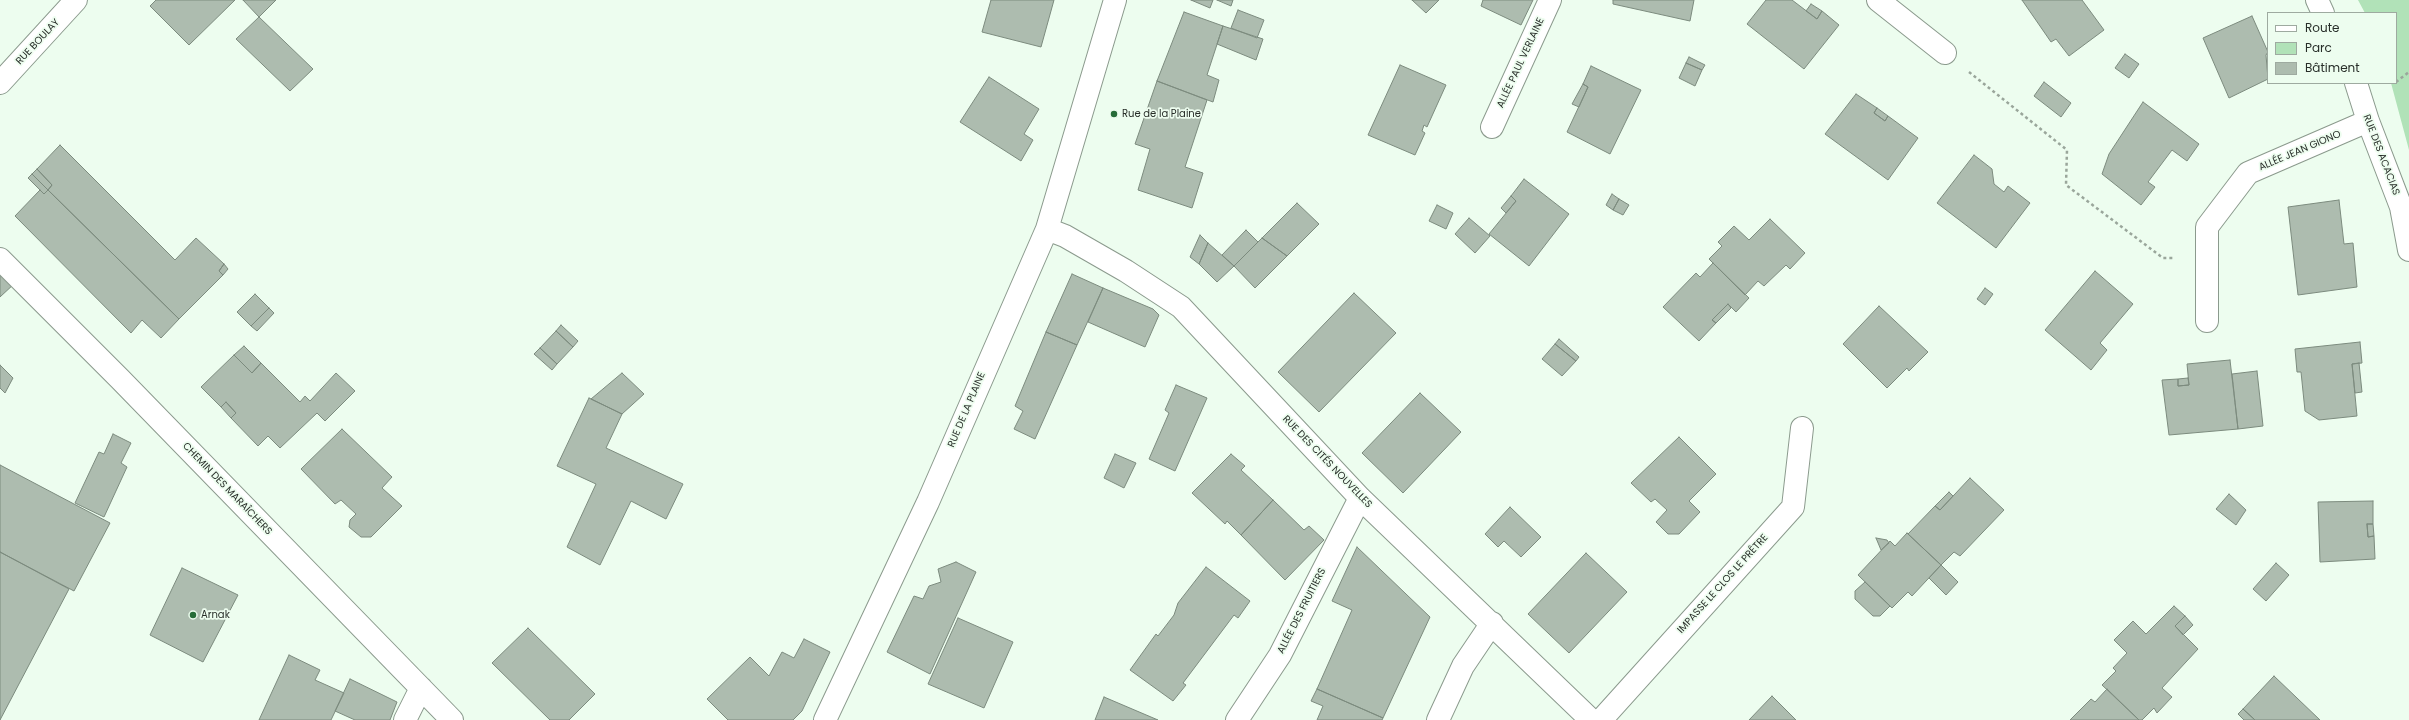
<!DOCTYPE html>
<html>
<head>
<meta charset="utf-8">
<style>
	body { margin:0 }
	#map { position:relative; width:2409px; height:720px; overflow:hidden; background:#edfdef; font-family:Poppins,sans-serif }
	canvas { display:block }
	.legend { position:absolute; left:2267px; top:12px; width:130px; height:72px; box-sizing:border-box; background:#edfdef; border:1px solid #9eaaa0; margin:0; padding:5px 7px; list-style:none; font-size:12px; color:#282e29 }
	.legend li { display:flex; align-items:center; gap:8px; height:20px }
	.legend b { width:20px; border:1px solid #9eaaa0 }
</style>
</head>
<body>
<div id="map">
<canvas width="2409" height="720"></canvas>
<ul class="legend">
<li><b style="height:5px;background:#fff"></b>Route</li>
<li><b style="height:11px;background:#b1e2b8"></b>Parc</li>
<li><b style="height:11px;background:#adbcaf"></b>Bâtiment</li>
</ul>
</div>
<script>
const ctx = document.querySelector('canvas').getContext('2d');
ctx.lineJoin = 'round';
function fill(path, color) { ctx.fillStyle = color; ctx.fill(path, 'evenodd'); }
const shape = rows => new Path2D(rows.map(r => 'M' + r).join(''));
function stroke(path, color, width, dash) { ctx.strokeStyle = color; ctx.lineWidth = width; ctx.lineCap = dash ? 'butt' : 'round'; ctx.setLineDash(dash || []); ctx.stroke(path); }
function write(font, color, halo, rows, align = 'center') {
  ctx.font = font + ' Poppins,sans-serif'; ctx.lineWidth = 3.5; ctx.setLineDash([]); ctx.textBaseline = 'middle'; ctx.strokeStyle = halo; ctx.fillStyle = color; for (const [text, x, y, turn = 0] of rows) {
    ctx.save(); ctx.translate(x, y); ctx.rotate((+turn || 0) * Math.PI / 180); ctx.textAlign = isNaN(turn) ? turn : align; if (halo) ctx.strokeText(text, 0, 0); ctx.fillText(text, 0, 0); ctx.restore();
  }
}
const green = shape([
	[2358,0,2409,0,2409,150,2391,83,2396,83,2396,13,2365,13]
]);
const building = shape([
	[156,0,235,0,189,45,150,6,156,0],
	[243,0,276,0,259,17,243,0],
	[991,0,1054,0,1041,47,982,32,991,0],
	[1191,0,1213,0,1210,8,1191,0],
	[1217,0,1233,0,1231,6,1217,0],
	[1412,0,1439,0,1426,13,1412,0],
	[1483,0,1533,0,1521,25,1481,6,1483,0],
	[1613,0,1694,0,1690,21,1613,4,1613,0],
	[1766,0,1792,0,1817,19,1822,11,1839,25,1804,69,1747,24,1766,0],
	[2022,0,2082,0,2104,30,2069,56,2056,39,2051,42,2022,0],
	[1811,4,1822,11,1817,19,1806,11,1811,4],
	[1238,10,1264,20,1257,38,1231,28,1238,10],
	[1184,12,1223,26,1207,75,1219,80,1213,102,1157,81,1184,12],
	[2252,16,2268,52,2266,55,2268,79,2229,98,2203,38,2252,16],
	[259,17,313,69,290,91,236,39,259,17],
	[1223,26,1263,39,1256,60,1217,44,1223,26],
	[2125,54,2139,64,2129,78,2115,68,2125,54],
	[1689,57,1705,65,1702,70,1686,63,1689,57],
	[1686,63,1702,70,1695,86,1679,78,1686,63],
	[1400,65,1446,85,1427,127,1424,125,1422,131,1425,133,1415,155,1368,135,1400,65],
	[1591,66,1641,90,1610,154,1567,132,1588,87,1583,84,1591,66],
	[989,77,1039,109,1024,134,1033,140,1021,161,960,122,989,77],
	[1157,81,1207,100,1185,167,1203,173,1192,208,1138,190,1150,149,1135,144,1157,81],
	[2044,82,2071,103,2061,117,2034,96,2044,82],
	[1583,84,1588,87,1579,107,1572,104,1583,84],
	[1856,94,1877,108,1874,113,1885,121,1888,116,1918,138,1888,180,1825,134,1856,94],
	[2143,102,2199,144,2187,161,2172,150,2148,182,2155,187,2141,205,2102,174,2109,154,2143,102],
	[1877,108,1888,116,1885,121,1874,113,1877,108],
	[60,145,175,260,196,238,224,264,219,271,223,275,179,319,48,190,52,185,37,169,60,145],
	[1974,155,1992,169,1994,184,2004,192,2008,186,2030,203,1996,248,1937,203,1974,155],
	[37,169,52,185,48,190,32,174,37,169],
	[32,174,48,190,44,194,28,178,32,174],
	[1524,179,1569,214,1529,266,1489,234,1516,201,1511,196,1524,179],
	[40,190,44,194,48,190,179,319,161,338,142,320,131,333,15,216,40,190],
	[1612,194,1619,199,1613,210,1606,205,1612,194],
	[1511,196,1516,201,1506,213,1501,208,1511,196],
	[1619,199,1629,205,1623,215,1613,210,1619,199],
	[2339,200,2344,244,2353,243,2357,287,2298,295,2288,207,2339,200],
	[1297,203,1319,224,1287,256,1262,238,1297,203],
	[1437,205,1453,213,1446,229,1429,221,1437,205],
	[1469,218,1490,236,1475,253,1455,234,1469,218],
	[1770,219,1805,253,1790,269,1786,265,1764,286,1758,281,1745,295,1709,259,1722,246,1718,242,1734,226,1749,240,1770,219],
	[1246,230,1258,242,1234,266,1222,255,1246,230],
	[1200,235,1208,243,1199,264,1190,257,1200,235],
	[1262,238,1287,256,1255,288,1234,266,1262,238],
	[1208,243,1234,266,1217,282,1199,264,1208,243],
	[1713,263,1749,298,1736,312,1728,304,1712,320,1716,323,1699,341,1663,307,1696,273,1700,277,1713,263],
	[224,264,228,269,223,275,219,271,224,264],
	[0,268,15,283,0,297,0,268],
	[2095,271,2133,304,2100,343,2107,350,2091,370,2045,330,2095,271],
	[1072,274,1103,288,1077,345,1046,332,1072,274],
	[1103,288,1153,309,1159,315,1145,347,1088,322,1103,288],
	[1985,288,1993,294,1985,305,1977,299,1985,288],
	[1354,293,1396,333,1319,412,1278,372,1354,293],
	[255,294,269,308,251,326,237,312,255,294],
	[1728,304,1731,308,1716,323,1712,320,1728,304],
	[1879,306,1928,352,1909,371,1907,368,1887,388,1843,344,1879,306],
	[269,308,274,313,257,331,251,326,269,308],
	[561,325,578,341,573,347,556,331,561,325],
	[556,331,573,347,557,364,540,348,556,331],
	[1046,332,1077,345,1035,439,1014,429,1023,411,1015,406,1046,332],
	[1559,339,1579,357,1576,361,1555,344,1559,339],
	[2360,342,2362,363,2352,364,2357,416,2319,420,2305,411,2301,372,2297,372,2295,349,2360,342],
	[1555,344,1576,361,1562,376,1542,359,1555,344],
	[244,346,261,363,252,373,234,355,244,346],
	[540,348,557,364,552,370,534,354,540,348],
	[234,355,252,373,261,363,300,402,305,396,310,401,336,373,355,391,325,421,317,413,280,448,268,436,258,446,231,418,236,413,226,402,221,407,201,387,234,355],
	[2230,360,2238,429,2169,435,2162,380,2178,379,2178,386,2189,385,2187,364,2230,360],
	[2359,363,2362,392,2355,393,2352,364,2359,363],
	[0,365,13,378,5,393,0,388,0,365],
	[2257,371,2263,426,2238,429,2232,374,2257,371],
	[622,373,644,394,622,414,591,399,622,373],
	[2188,378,2189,385,2178,386,2178,379,2188,378],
	[1176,385,1207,398,1175,471,1149,459,1169,413,1165,410,1176,385],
	[1420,393,1461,432,1403,493,1362,453,1420,393],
	[589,398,622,414,606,448,683,484,666,519,631,501,600,565,567,547,596,484,557,466,589,398],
	[226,402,236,413,231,418,221,407,226,402],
	[342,429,392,477,382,488,402,506,371,537,361,537,349,527,350,520,356,514,341,500,335,504,301,469,342,429],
	[113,434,131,443,121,463,127,467,104,517,75,503,99,452,104,454,113,434],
	[1679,437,1716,474,1689,501,1700,512,1679,534,1668,534,1656,522,1667,510,1655,499,1651,502,1631,483,1679,437],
	[1115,454,1136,463,1124,488,1104,478,1115,454],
	[1231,454,1245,466,1241,470,1273,500,1241,535,1227,521,1225,524,1192,493,1231,454],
	[0,465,110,523,74,591,0,552,0,465],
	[1970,478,2004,510,1960,556,1954,552,1941,565,1908,534,1935,506,1940,510,1970,478],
	[1949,492,1953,496,1940,510,1935,506,1949,492],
	[2229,494,2246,510,2236,525,2216,509,2229,494],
	[1273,500,1304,530,1309,526,1324,540,1285,580,1241,535,1273,500],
	[2373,501,2373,524,2367,524,2368,537,2374,536,2375,559,2320,562,2318,502,2373,501],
	[1510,507,1541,537,1521,557,1504,541,1498,547,1485,534,1510,507],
	[2367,524,2373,524,2374,536,2368,537,2367,524],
	[1907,533,1941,565,1912,596,1908,592,1892,608,1858,575,1890,541,1895,546,1907,533],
	[1876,538,1887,540,1889,543,1881,550,1876,538],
	[1357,547,1430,617,1383,718,1317,689,1352,610,1332,601,1357,547],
	[0,552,69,589,0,720,0,552],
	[1586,553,1627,592,1569,653,1528,614,1586,553],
	[956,562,976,572,930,674,887,652,914,596,923,599,929,586,941,582,938,569,956,562],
	[2276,563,2289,575,2266,601,2253,589,2276,563],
	[1941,565,1958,582,1946,595,1929,578,1941,565],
	[1206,567,1250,601,1238,618,1234,615,1183,683,1186,685,1173,701,1130,670,1156,634,1158,636,1174,615,1178,603,1206,567],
	[182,568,238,595,203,662,150,635,182,568],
	[1865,582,1890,606,1880,616,1873,616,1855,599,1855,591,1865,582],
	[2174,606,2185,616,2175,626,2198,649,2162,688,2172,697,2157,713,2154,708,2142,720,2139,720,2102,685,2116,671,2113,668,2127,653,2114,640,2133,621,2146,634,2174,606],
	[2185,616,2193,625,2183,635,2175,626,2185,616],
	[958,618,1013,642,984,708,928,684,958,618],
	[528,628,595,694,569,720,550,720,492,663,528,628],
	[804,639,830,652,802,711,793,720,728,720,707,699,750,657,769,676,782,652,794,658,804,639],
	[289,655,320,670,315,680,344,693,331,720,259,720,289,655],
	[2274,676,2320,720,2255,720,2243,709,2274,676],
	[350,679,397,702,390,720,355,720,335,711,350,679],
	[1317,689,1383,718,1382,720,1317,720,1323,706,1311,701,1317,689],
	[2107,689,2139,720,2070,720,2091,699,2095,702,2107,689],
	[1772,696,1796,720,1749,720,1772,696],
	[1104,697,1158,720,1095,720,1104,697],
	[2243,709,2255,720,2244,720,2238,714,2243,709]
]);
const path = shape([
	[1969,72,2067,150,2066,185,2163,258,2174,258],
	[2396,82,2409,72]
]);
const minor = shape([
	[1878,0,1945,53],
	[2317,0,2323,13],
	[0,83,76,0],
	[2356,83,2368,121,2401,207,2409,250],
	[1492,127,1550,0],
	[1047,229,1065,236,1126,271,1181,307,1360,498,1591,720],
	[0,259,120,379,452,720],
	[2207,321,2207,227,2248,173,2368,121],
	[405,720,421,688],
	[825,720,928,502,1047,229,1115,0],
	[1237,720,1280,655,1360,498],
	[1438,720,1463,666,1492,623],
	[1601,720,1793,507,1802,428]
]);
const markers = [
	[1114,114,4,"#266c38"],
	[193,615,4,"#266c38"]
];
const streetNames = [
	["RUE BOULAY",38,42,-47],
	["ALLÉE PAUL VERLAINE",1521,63,-65],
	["ALLÉE JEAN GIONO",2300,151,-23],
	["RUE DES ACACIAS",2381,155,69],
	["RUE DE LA PLAINE",967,410,-67],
	["RUE DES CITÉS NOUVELLES",1327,462,46],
	["CHEMIN DES MARAÎCHERS",227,489,46],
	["IMPASSE LE CLOS LE PRÊTRE",1723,584,-48],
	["ALLÉE DES FRUITIERS",1302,611,-63]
];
const poiNames = [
	["Rue de la Plaine",1122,114],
	["Arnak",201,615]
];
fill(green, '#b1e2b8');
fill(building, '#adbcaf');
stroke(building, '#7c8b7e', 1);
stroke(minor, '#8b9a8d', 24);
stroke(path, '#9aa69b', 2.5, [3, 3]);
stroke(minor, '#fff', 22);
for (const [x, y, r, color] of markers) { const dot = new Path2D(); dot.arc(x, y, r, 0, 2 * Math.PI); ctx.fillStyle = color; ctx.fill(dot); stroke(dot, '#edfdef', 1.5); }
write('10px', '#282e29', '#edfdef', streetNames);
write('10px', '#282e29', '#edfdef', poiNames, 'left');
</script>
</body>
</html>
